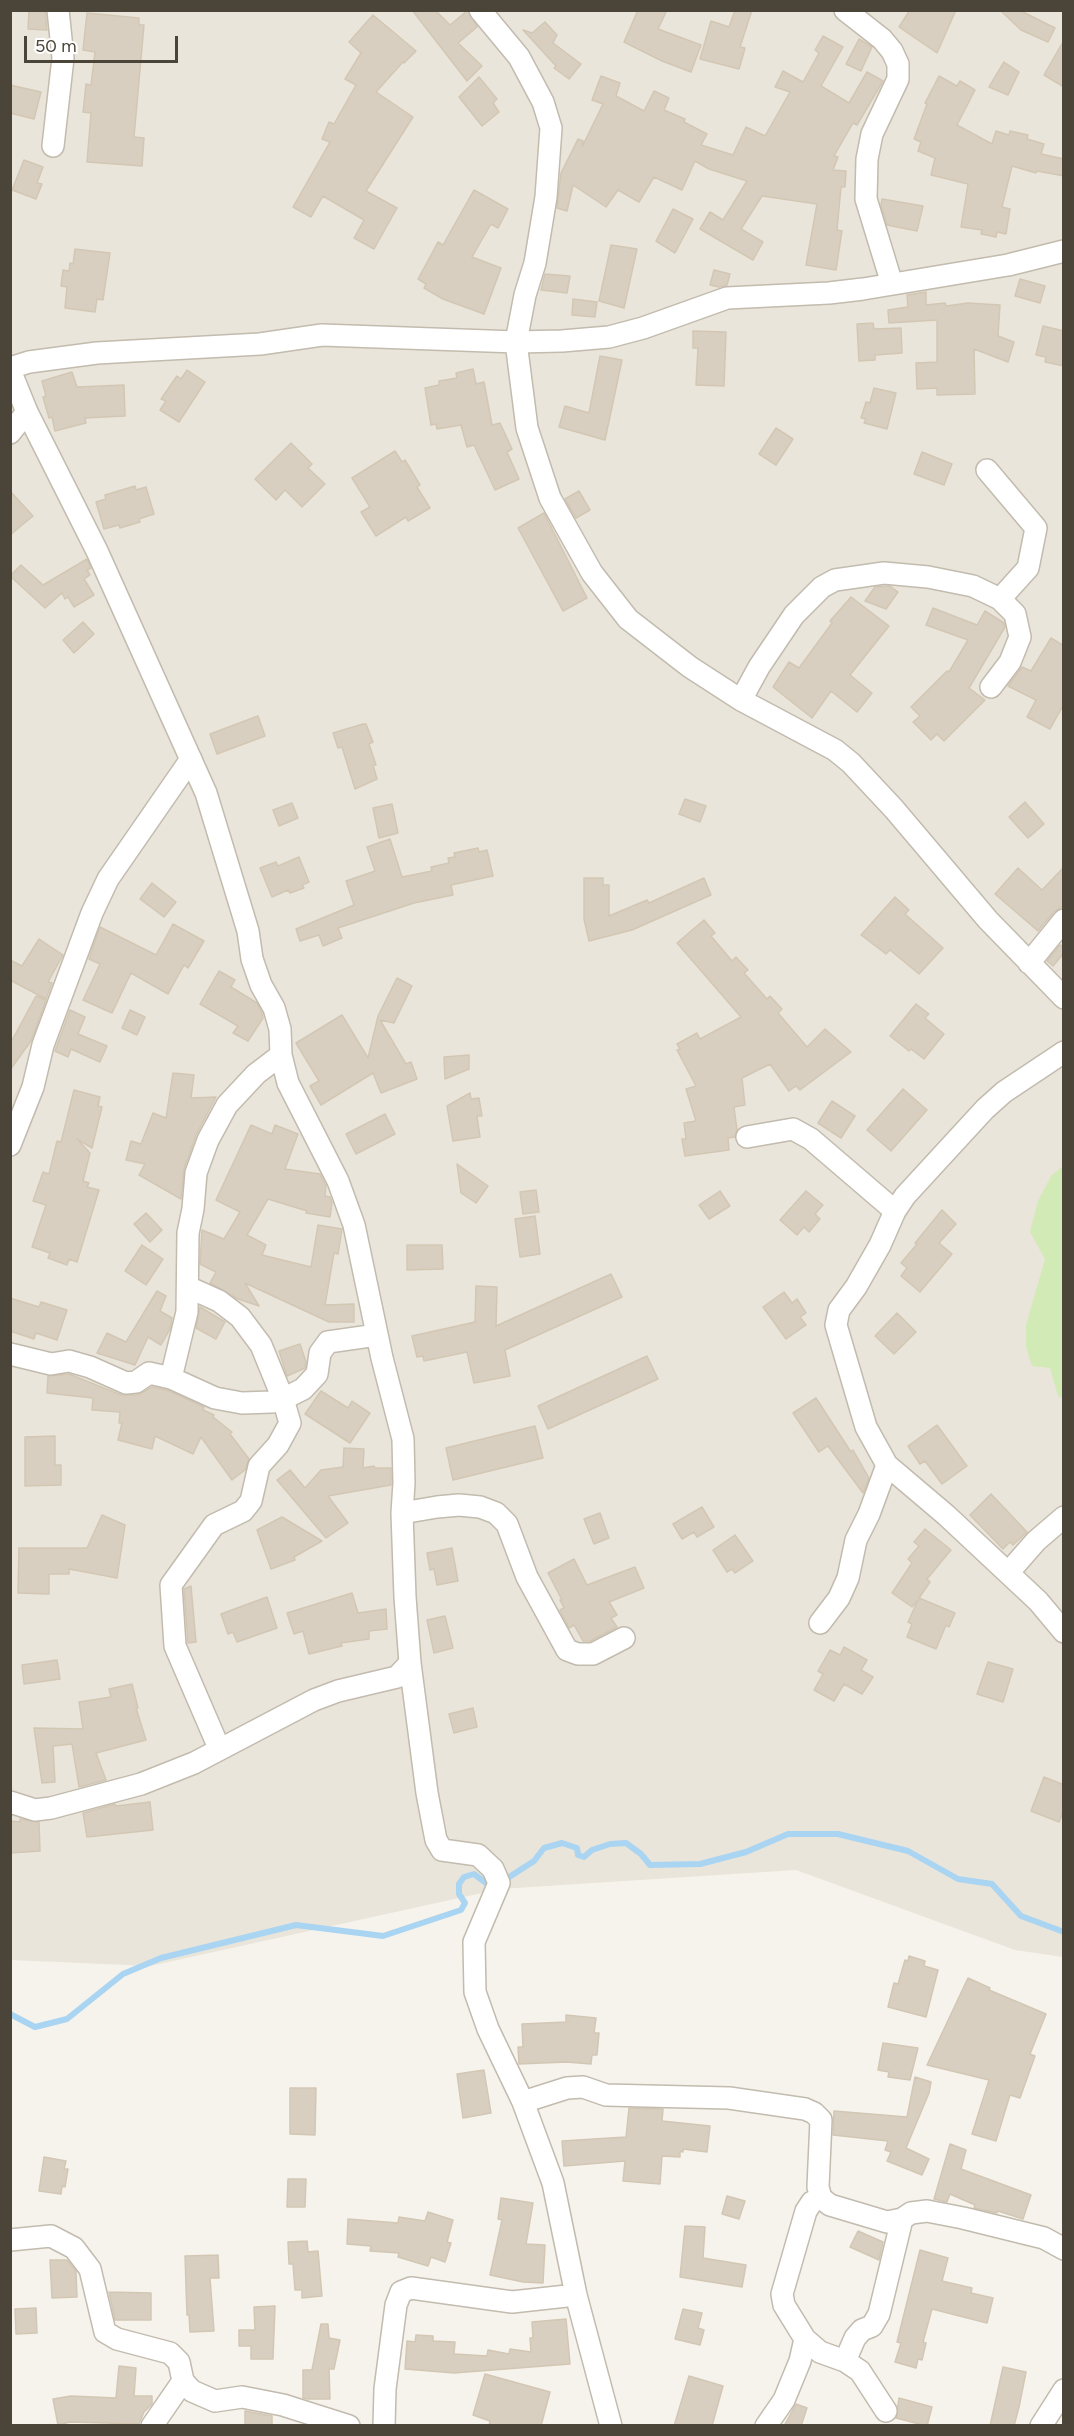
<!DOCTYPE html>
<html>
<head>
<meta charset="utf-8">
<style>
	body { margin:0 }
	#map { position:relative; width:1074px; height:2436px; overflow:hidden; background:#f6f3ec; font-family:Figtree,sans-serif }
	canvas { display:block }
	.frame { position:absolute; inset:0; border:12px solid #4b4439; pointer-events:none }
	.scale { position:absolute; left:24px; top:36px; width:154px; height:27px; box-sizing:border-box; border:3px solid #4b4439; border-top:0; padding-left:8px; font-size:18px; line-height:21px; white-space:nowrap; color:#4b4439; -webkit-text-stroke:4px #fff; paint-order:stroke }
</style>
</head>
<body>
<div id="map">
<canvas width="1074" height="2436"></canvas>
<div class="frame"></div>
<div class="scale">50 m</div>
</div>
<script>
const ctx = document.querySelector('canvas').getContext('2d');
ctx.lineJoin = 'round';
function fill(path, color) { ctx.fillStyle = color; ctx.fill(path, 'evenodd'); }
const shape = rows => new Path2D(rows.map(r => 'M' + r).join(''));
function stroke(path, color, width, dash) { ctx.strokeStyle = color; ctx.lineWidth = width; ctx.lineCap = dash ? 'butt' : 'round'; ctx.setLineDash(dash || []); ctx.stroke(path); }
const residential = shape([
	[11,11,1063,11,1063,1957,1015,1950,796,1870,500,1889,150,1966,11,1960]
]);
const green = shape([
	[1063,1166,1063,1398,1058,1396,1050,1368,1032,1366,1026,1347,1026,1325,1045,1259,1030,1232,1038,1201,1051,1176]
]);
const stream = shape([
	[503,1881,534,1861,544,1848,562,1843,577,1848,578,1855,584,1857,592,1850,610,1844,626,1843,641,1854,650,1865,700,1864,746,1852,788,1834,838,1834,908,1851,958,1879,992,1884,1021,1916,1064,1932],
	[10,2014,35,2027,67,2019,123,1974,161,1958,296,1925,383,1936,461,1910,465,1903,459,1894,459,1884,464,1877,474,1874,490,1886,493,1885]
]);
const building = shape([
	[29,10,45,10,47,30,28,29,29,10],
	[412,10,435,10,450,25,468,10,477,27,458,43,482,66,467,81,412,10],
	[638,10,667,10,658,29,701,45,691,72,662,61,624,42,638,10],
	[735,10,752,10,740,47,745,48,739,69,700,59,711,21,729,27,735,10],
	[910,10,956,10,937,53,899,27,910,10],
	[1000,10,1019,10,1055,28,1048,42,1021,30,1000,10],
	[87,13,139,18,139,25,144,25,134,137,144,138,142,166,87,162,91,113,83,112,86,84,91,85,95,52,83,50,87,13],
	[373,15,416,51,404,63,403,62,376,92,413,117,366,191,397,208,374,249,354,238,364,220,323,196,311,217,293,207,330,142,322,139,329,122,334,124,356,85,345,79,361,53,349,42,373,15],
	[545,22,557,35,553,43,581,64,569,79,554,68,556,66,523,30,532,33,545,22],
	[823,36,843,47,821,86,849,103,867,72,883,81,857,125,853,123,834,156,838,157,833,170,846,171,845,187,841,187,837,230,842,231,836,270,806,265,817,204,762,196,741,229,763,242,753,260,700,229,710,212,723,220,747,181,709,169,695,161,682,190,654,177,639,202,618,190,606,207,573,185,567,211,557,208,561,173,578,139,583,141,582,147,603,104,592,100,601,76,620,83,616,96,644,111,654,91,669,98,664,110,685,119,684,122,707,134,701,145,733,155,746,127,765,136,790,92,775,87,783,71,803,82,819,53,815,50,823,36],
	[859,39,872,47,861,71,846,64,859,39],
	[1064,40,1064,87,1044,75,1064,40],
	[1004,62,1019,72,1008,95,989,87,1004,62],
	[939,76,957,86,960,81,975,90,957,125,992,144,996,131,1009,135,1010,131,1028,135,1027,139,1044,144,1041,154,1064,159,1064,176,1037,171,1036,173,1012,166,1002,207,1010,209,1006,234,997,232,996,237,981,234,982,230,961,227,968,184,931,175,935,158,918,151,921,142,914,139,927,104,925,103,939,76],
	[479,77,497,99,493,103,499,112,482,126,459,97,479,77],
	[10,85,41,92,34,119,10,113,10,85],
	[24,160,43,167,37,183,42,184,36,199,12,190,24,160],
	[474,190,508,209,498,228,491,224,472,257,501,268,484,314,443,299,424,288,426,284,418,279,438,242,443,245,474,190],
	[882,199,923,206,917,231,887,225,881,205,882,199],
	[673,209,693,219,675,253,656,241,673,209],
	[611,245,637,249,624,308,599,301,611,245],
	[75,249,110,253,103,300,97,299,95,312,65,308,67,287,61,286,63,270,69,271,70,263,73,264,75,249],
	[714,270,730,274,727,285,719,287,710,285,714,270],
	[545,274,570,276,567,293,541,290,545,274],
	[1020,279,1045,286,1040,303,1015,296,1020,279],
	[926,292,926,305,945,303,946,306,968,303,1000,305,998,336,1014,342,1008,362,974,349,975,394,937,395,937,388,917,389,916,363,937,362,937,320,889,323,888,310,908,307,907,295,926,292],
	[573,299,597,302,595,317,572,315,573,299],
	[873,323,874,329,901,328,902,353,875,355,875,360,859,361,857,324,873,323],
	[1043,326,1064,331,1064,366,1045,362,1046,357,1036,355,1043,326],
	[693,331,726,332,724,386,696,385,698,348,693,348,693,331],
	[600,356,622,360,605,440,559,427,565,406,589,413,600,356],
	[473,369,476,384,484,382,492,425,500,423,512,449,507,452,519,479,495,490,474,445,467,447,461,425,437,429,436,424,431,425,425,388,439,385,439,381,457,378,456,373,473,369],
	[187,370,205,382,179,422,160,410,166,401,161,399,177,376,181,379,187,370],
	[72,372,77,387,124,385,125,416,85,418,86,423,55,431,52,417,49,418,43,397,46,396,42,381,72,372],
	[874,388,896,393,887,429,864,423,866,419,861,418,866,402,870,403,874,388],
	[776,428,793,439,776,465,759,454,776,428],
	[291,443,312,464,308,468,325,484,302,507,285,490,276,500,255,479,291,443],
	[395,451,402,462,405,460,420,485,417,487,430,508,408,521,406,517,376,536,361,512,370,507,352,478,395,451],
	[922,452,952,464,944,485,914,474,922,452],
	[135,486,136,490,146,487,154,514,139,519,140,522,120,528,119,525,104,529,96,502,106,499,105,495,135,486],
	[10,491,33,516,10,535,10,491],
	[579,491,590,510,576,518,565,499,579,491],
	[544,513,587,598,563,611,518,528,544,513],
	[87,559,91,568,87,570,90,575,84,579,94,595,74,607,68,597,65,599,62,593,45,608,10,576,21,565,43,585,87,559],
	[890,586,898,592,886,609,865,601,875,587,890,586],
	[851,597,889,626,850,675,872,693,857,712,831,691,812,718,773,687,789,662,799,668,832,623,830,621,851,597],
	[933,608,977,625,985,611,1004,623,1005,627,969,688,985,700,944,741,937,734,931,740,913,722,920,716,911,707,947,671,949,672,968,640,926,625,933,608],
	[83,622,94,634,74,653,63,640,83,622],
	[1051,638,1064,646,1064,704,1050,729,1027,717,1036,700,1008,686,1022,667,1031,671,1051,638],
	[258,716,265,736,217,754,210,734,258,716],
	[363,724,366,724,373,742,369,744,376,765,373,765,377,779,355,789,342,747,338,748,333,733,363,724],
	[685,799,706,806,700,822,679,814,685,799],
	[1025,802,1044,824,1028,838,1009,817,1025,802],
	[292,803,298,818,279,826,273,810,292,803],
	[392,804,398,833,379,838,373,808,392,804],
	[390,839,402,877,432,871,431,867,449,863,448,858,455,857,454,853,478,848,479,852,487,850,493,876,451,885,453,895,414,903,338,928,342,938,323,946,319,935,300,941,296,929,354,905,346,881,375,871,367,847,390,839],
	[299,857,309,882,302,885,304,888,290,893,288,890,272,897,260,868,276,862,278,866,299,857],
	[1064,867,1064,905,1054,912,1038,931,995,894,1018,868,1042,890,1064,867],
	[584,878,603,878,603,885,609,885,609,916,647,900,649,903,704,878,711,895,632,930,589,941,584,919,584,878],
	[152,883,176,902,164,917,140,899,152,883],
	[895,897,909,910,905,914,943,948,919,974,890,950,886,954,861,935,895,897],
	[704,920,715,933,711,936,732,961,736,957,748,970,744,973,767,999,770,996,782,1009,778,1013,807,1047,825,1029,851,1052,800,1090,796,1086,789,1091,770,1064,742,1078,745,1105,734,1107,737,1130,735,1137,728,1138,729,1150,685,1156,682,1139,686,1139,684,1123,696,1121,686,1089,696,1086,677,1050,680,1049,677,1044,697,1033,700,1039,741,1017,677,943,704,920],
	[173,924,204,941,188,968,184,965,168,994,131,973,112,1013,83,1000,100,964,89,959,100,927,156,955,173,924],
	[39,939,63,955,48,982,52,983,46,999,10,980,10,960,22,966,39,939],
	[1060,945,1064,947,1064,953,1053,966,1047,961,1060,945],
	[219,971,235,980,231,987,257,1003,262,1013,263,1018,248,1041,233,1033,238,1026,200,1004,219,971],
	[397,978,412,986,394,1023,380,1020,406,1064,411,1062,417,1079,381,1093,373,1073,321,1105,310,1086,319,1081,296,1043,342,1015,368,1058,378,1016,397,978],
	[36,996,46,1000,31,1041,10,1070,10,1044,36,996],
	[916,1004,929,1014,925,1018,944,1034,924,1059,911,1049,909,1051,890,1036,916,1004],
	[70,1010,85,1017,78,1034,107,1046,100,1062,71,1049,68,1057,55,1051,70,1010],
	[130,1010,145,1017,137,1035,122,1028,130,1010],
	[469,1055,469,1069,445,1079,444,1057,469,1055],
	[173,1073,194,1075,191,1098,216,1097,196,1135,184,1169,181,1199,139,1175,145,1164,126,1160,131,1141,141,1144,153,1113,166,1118,173,1073],
	[903,1089,927,1110,891,1151,867,1130,903,1089],
	[74,1090,100,1097,98,1106,102,1107,92,1148,77,1139,90,1153,83,1181,89,1183,87,1187,99,1190,77,1262,69,1259,67,1265,48,1258,50,1253,32,1247,46,1205,33,1201,43,1172,49,1174,57,1141,61,1142,74,1090],
	[470,1093,471,1099,479,1098,482,1116,477,1116,480,1137,453,1141,447,1106,470,1093],
	[832,1101,855,1116,841,1138,818,1123,832,1101],
	[385,1114,395,1134,356,1154,346,1134,385,1114],
	[251,1125,272,1134,275,1125,298,1134,285,1169,320,1174,326,1186,325,1196,330,1197,332,1203,330,1217,306,1213,307,1211,268,1199,247,1235,266,1245,262,1255,311,1267,318,1225,342,1229,338,1254,334,1253,325,1305,354,1304,354,1322,329,1322,245,1283,259,1306,238,1299,210,1283,216,1272,200,1264,202,1230,224,1239,240,1212,216,1200,251,1125],
	[457,1164,488,1186,476,1203,461,1193,457,1164],
	[536,1190,539,1212,523,1214,520,1192,536,1190],
	[720,1191,730,1206,709,1219,699,1205,720,1191],
	[806,1191,823,1205,815,1214,820,1219,809,1232,804,1227,797,1235,780,1220,806,1191],
	[942,1210,956,1224,939,1243,952,1254,920,1292,901,1276,907,1268,901,1263,917,1244,915,1243,942,1210],
	[146,1213,162,1230,150,1242,134,1224,146,1213],
	[535,1216,540,1254,520,1257,515,1219,535,1216],
	[142,1245,163,1259,146,1285,125,1271,142,1245],
	[407,1245,442,1245,443,1269,407,1270,407,1245],
	[611,1274,622,1297,505,1350,510,1376,474,1383,467,1352,424,1361,423,1356,417,1357,412,1336,475,1322,476,1286,497,1287,496,1326,611,1274],
	[157,1291,166,1296,160,1311,172,1318,170,1329,161,1345,148,1337,135,1365,97,1353,107,1333,126,1342,157,1291],
	[784,1292,792,1303,797,1299,806,1313,800,1317,806,1325,786,1339,763,1307,784,1292],
	[10,1298,39,1307,41,1302,67,1310,57,1340,36,1333,34,1339,10,1331,10,1298],
	[200,1307,225,1322,216,1339,196,1328,200,1307],
	[897,1313,916,1332,894,1354,875,1336,897,1313],
	[300,1344,306,1362,305,1368,287,1376,279,1351,300,1344],
	[647,1356,658,1379,548,1429,538,1406,647,1356],
	[69,1374,121,1395,138,1395,152,1387,167,1390,204,1407,203,1410,214,1415,213,1417,232,1432,230,1434,249,1459,245,1470,232,1480,201,1437,193,1454,155,1436,152,1449,118,1440,122,1423,119,1423,120,1412,92,1410,93,1398,47,1393,48,1376,69,1374],
	[321,1391,348,1408,352,1401,370,1413,350,1443,305,1414,321,1391],
	[816,1398,851,1452,853,1450,869,1478,863,1493,828,1446,819,1452,793,1413,816,1398],
	[937,1425,967,1466,942,1484,925,1461,920,1464,908,1446,937,1425],
	[535,1426,543,1458,453,1480,446,1448,535,1426],
	[55,1436,55,1465,61,1465,61,1485,25,1486,25,1437,55,1436],
	[344,1448,364,1449,363,1468,374,1466,375,1468,391,1468,391,1485,328,1496,348,1523,326,1538,277,1480,290,1470,305,1488,321,1470,343,1467,344,1448],
	[991,1494,1027,1532,1013,1545,1010,1542,1003,1549,970,1515,991,1494],
	[702,1507,714,1527,697,1537,694,1532,682,1539,673,1524,702,1507],
	[600,1513,609,1538,594,1544,584,1519,600,1513],
	[102,1515,125,1525,117,1578,69,1569,69,1574,49,1574,49,1594,18,1593,19,1548,87,1548,102,1515],
	[282,1517,322,1541,294,1557,295,1560,271,1569,257,1530,282,1517],
	[925,1529,951,1550,927,1579,930,1582,919,1598,955,1613,949,1627,946,1625,936,1649,907,1637,912,1624,908,1622,918,1600,912,1607,892,1593,912,1563,908,1559,919,1546,914,1542,925,1529],
	[735,1535,753,1561,735,1573,732,1569,727,1572,713,1550,735,1535],
	[452,1548,458,1581,437,1585,434,1569,430,1570,427,1553,452,1548],
	[574,1559,587,1585,635,1567,644,1588,609,1602,617,1615,611,1618,617,1627,590,1641,583,1641,574,1625,569,1628,560,1610,564,1608,560,1600,562,1600,548,1573,574,1559],
	[191,1586,196,1642,188,1643,184,1589,191,1586],
	[352,1593,358,1613,386,1609,387,1629,369,1631,369,1639,341,1643,342,1646,309,1654,303,1631,294,1634,287,1613,352,1593],
	[267,1597,277,1628,237,1642,233,1632,228,1634,221,1614,267,1597],
	[445,1616,453,1648,434,1653,427,1620,445,1616],
	[844,1647,867,1660,861,1670,873,1677,862,1694,844,1684,834,1701,814,1690,823,1674,818,1671,830,1650,840,1655,844,1647],
	[57,1660,60,1679,24,1684,22,1665,57,1660],
	[988,1662,1013,1669,1003,1702,977,1694,988,1662],
	[132,1684,138,1708,136,1708,146,1740,96,1753,106,1780,79,1787,72,1744,53,1746,55,1782,42,1783,34,1728,83,1729,79,1702,111,1697,109,1689,132,1684],
	[473,1708,477,1727,454,1733,449,1714,473,1708],
	[1044,1777,1064,1785,1064,1810,1059,1822,1031,1811,1044,1777],
	[150,1802,153,1830,87,1837,83,1813,115,1804,116,1806,150,1802],
	[20,1819,39,1822,40,1851,10,1853,10,1821,20,1822,20,1819],
	[909,1956,925,1961,924,1966,938,1970,926,2017,888,2007,894,1983,898,1984,905,1960,908,1961,909,1956],
	[968,1978,990,1988,989,1990,1046,2014,1030,2054,1035,2056,1020,2098,1010,2095,996,2141,972,2134,989,2080,927,2065,968,1978],
	[566,2015,596,2018,594,2033,599,2033,597,2055,592,2055,591,2064,566,2062,519,2064,518,2047,523,2047,522,2024,566,2022,566,2015],
	[883,2043,918,2048,910,2080,888,2077,889,2072,878,2070,883,2043],
	[484,2070,491,2113,463,2118,457,2074,484,2070],
	[915,2077,931,2082,929,2093,906,2148,929,2159,922,2175,887,2161,891,2152,885,2150,888,2141,833,2135,834,2111,907,2117,915,2077],
	[290,2088,316,2088,315,2135,290,2134,290,2088],
	[629,2108,663,2109,662,2121,710,2126,707,2152,683,2149,683,2152,680,2151,680,2157,662,2156,660,2184,623,2181,625,2161,564,2166,562,2141,626,2137,629,2108],
	[950,2144,966,2150,961,2169,1031,2195,1023,2219,998,2211,997,2213,974,2208,975,2205,950,2194,947,2202,934,2199,950,2144],
	[44,2157,66,2161,64,2169,68,2169,65,2187,62,2186,61,2194,39,2191,44,2157],
	[288,2179,306,2179,305,2207,287,2207,288,2179],
	[727,2196,745,2201,739,2219,722,2214,727,2196],
	[501,2198,533,2203,526,2244,545,2245,543,2283,523,2282,490,2275,502,2220,498,2219,501,2198],
	[428,2212,453,2220,447,2242,451,2243,445,2262,431,2257,428,2266,398,2257,399,2253,370,2251,371,2246,347,2244,348,2219,398,2223,399,2217,425,2221,428,2212],
	[685,2226,705,2227,703,2258,746,2265,742,2287,680,2277,685,2226],
	[858,2231,883,2242,879,2260,850,2247,858,2231],
	[307,2241,308,2252,318,2251,322,2296,302,2298,302,2290,295,2290,293,2264,289,2264,288,2242,307,2241],
	[920,2250,948,2258,942,2281,972,2288,971,2293,993,2298,987,2323,932,2309,923,2342,926,2343,922,2360,918,2359,916,2368,895,2362,901,2343,897,2342,920,2250],
	[218,2255,219,2278,210,2278,214,2331,190,2332,189,2315,187,2315,185,2256,218,2255],
	[50,2260,67,2260,76,2271,77,2297,52,2298,50,2260],
	[109,2292,151,2293,151,2320,115,2320,109,2292],
	[275,2306,273,2359,251,2359,251,2346,239,2346,239,2330,255,2330,254,2307,275,2306],
	[36,2308,37,2333,16,2334,15,2309,36,2308],
	[683,2309,702,2313,698,2328,704,2330,700,2345,675,2339,683,2309],
	[566,2319,570,2364,454,2373,405,2369,407,2341,415,2342,416,2335,433,2336,433,2341,455,2342,454,2354,487,2356,488,2350,509,2354,510,2349,531,2352,530,2338,533,2338,532,2322,566,2319],
	[321,2324,328,2324,329,2338,340,2340,334,2369,329,2369,330,2399,308,2399,303,2398,303,2370,312,2370,321,2324],
	[119,2366,136,2368,134,2396,152,2396,152,2404,144,2412,139,2424,70,2422,58,2425,53,2399,71,2396,116,2398,119,2366],
	[1003,2367,1026,2372,1019,2407,1014,2426,990,2426,1003,2367],
	[485,2374,550,2392,541,2426,489,2426,490,2421,473,2415,485,2374],
	[689,2376,723,2386,712,2426,674,2426,689,2376],
	[899,2398,932,2407,927,2426,896,2418,899,2398],
	[796,2404,807,2408,801,2426,784,2426,796,2404],
	[245,2411,272,2416,272,2426,245,2426,245,2411]
]);
const street = shape([
	[480,10,519,57,543,102,551,128,546,197,535,263,525,295,516,342,527,428,550,498,592,573,628,619,690,667,741,700,835,750,851,763,894,809,988,920,1064,998],
	[845,10,882,39,892,51,898,64,898,79,872,134,867,159,866,199,892,284],
	[53,146,63,58,58,10],
	[10,368,29,362,97,353,260,344,322,335,516,342,562,341,609,337,643,328,727,298,829,293,863,289,1008,265,1064,251],
	[10,370,27,412,97,551,206,793,248,931,252,959,261,985,274,1008,280,1029,281,1055,288,1083,338,1181,354,1225,382,1358,403,1439,404,1483,402,1513,405,1597,410,1663,397,1677,338,1691,314,1700,194,1763,141,1784,51,1808,35,1810,10,1802],
	[10,433,27,412],
	[987,470,1036,528,1028,568,1000,599],
	[741,700,759,667,794,615,822,587,835,580,884,573,928,577,973,586,1000,599,1015,614,1020,637,1010,662,991,687],
	[1029,963,1064,920],
	[1064,1052,1004,1092,985,1109,905,1196,895,1211,880,1245,856,1287,839,1310,836,1325,866,1427,887,1465,946,1515,1038,1601,1064,1632],
	[747,1137,793,1129,811,1139,895,1211],
	[10,1145,33,1087,43,1045,92,913,108,879,191,759],
	[188,1287,219,1301,240,1317,261,1345,283,1399,290,1423,278,1445,259,1466,251,1501,243,1511,214,1525,171,1585,175,1646,219,1748],
	[10,1354,51,1364,69,1361,90,1367,126,1383,136,1382,149,1373,171,1378,215,1398,242,1403,272,1402,283,1399,303,1389,317,1374,320,1353,328,1342,377,1335],
	[171,1378,187,1312,188,1233,193,1209,196,1173,208,1140,227,1105,256,1074,281,1055],
	[402,1513,437,1507,459,1505,480,1507,496,1513,507,1524,527,1577,567,1650,578,1654,593,1654,624,1638],
	[1008,1573,1036,1541,1064,1517],
	[820,1623,839,1598,848,1578,856,1540,869,1514,887,1465],
	[410,1663,427,1793,436,1840,442,1850,478,1855,493,1869,499,1883,474,1942,475,1992,488,2029,523,2102,553,2183,576,2295,611,2426],
	[523,2102,567,2088,583,2087,606,2095,729,2098,805,2109,814,2113,821,2120,818,2187,821,2198,830,2205,887,2222,902,2219,911,2213,927,2211,963,2218,1044,2238,1064,2249],
	[821,2198,812,2202,806,2211,782,2294,784,2305,805,2339,820,2352,845,2361,860,2371,886,2411],
	[10,2240,51,2236,74,2248,90,2269,105,2332,117,2339,170,2353,179,2362,183,2381,192,2391,215,2401,242,2397,283,2405,349,2426],
	[845,2361,855,2338,862,2330,872,2326,879,2314,902,2219],
	[152,2426,183,2381],
	[384,2426,385,2389,396,2305,401,2292,411,2288,512,2302,576,2295],
	[766,2426,784,2400,800,2361,805,2339],
	[1041,2426,1064,2390]
]);
fill(residential, '#eae5da');
fill(green, '#d2eab5');
stroke(stream, '#a9d4f2', 6);
fill(building, '#d8cfc1');
stroke(building, '#d3c7b4', 1.5);
stroke(street, '#c2bbae', 24);
stroke(street, '#fff', 21);
</script>
</body>
</html>
